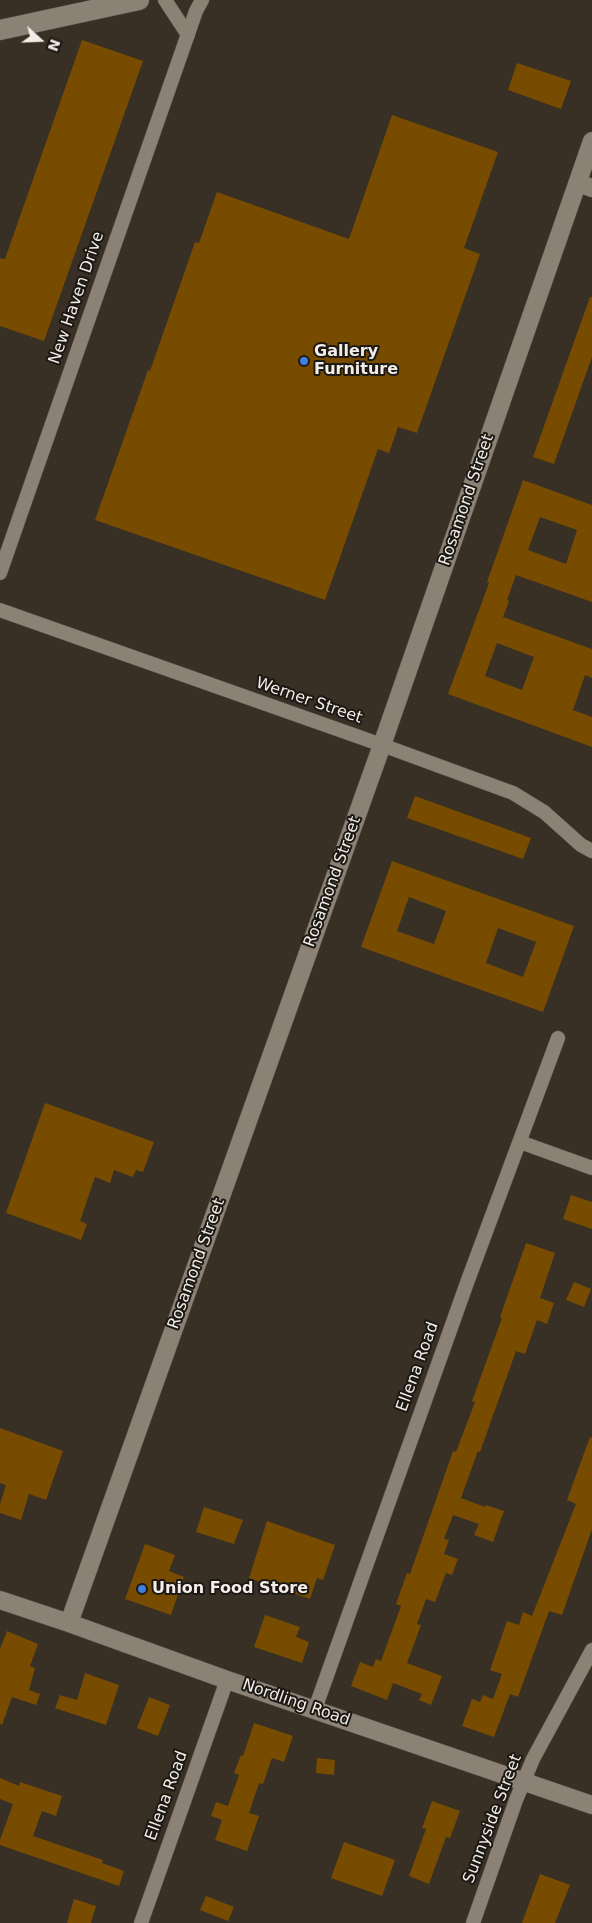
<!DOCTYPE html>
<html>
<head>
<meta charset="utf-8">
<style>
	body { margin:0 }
	#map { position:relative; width:592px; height:1923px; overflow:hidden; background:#382f25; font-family:"DejaVu Sans",sans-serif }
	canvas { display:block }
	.north { position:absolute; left:15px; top:15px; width:50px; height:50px; -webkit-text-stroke:4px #1c1813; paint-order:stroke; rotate:110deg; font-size:14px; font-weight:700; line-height:20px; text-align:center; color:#f3ede7 }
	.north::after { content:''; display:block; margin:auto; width:18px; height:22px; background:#f3ede7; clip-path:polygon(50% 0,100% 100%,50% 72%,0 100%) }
</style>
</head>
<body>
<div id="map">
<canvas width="592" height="1923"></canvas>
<div class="north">N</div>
</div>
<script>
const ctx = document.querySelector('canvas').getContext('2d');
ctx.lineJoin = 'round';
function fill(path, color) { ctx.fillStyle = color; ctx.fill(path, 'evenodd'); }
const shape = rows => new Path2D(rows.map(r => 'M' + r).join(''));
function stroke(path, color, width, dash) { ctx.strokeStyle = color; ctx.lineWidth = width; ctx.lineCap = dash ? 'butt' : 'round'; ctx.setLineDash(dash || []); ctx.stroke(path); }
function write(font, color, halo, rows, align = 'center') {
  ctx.font = font + ' "DejaVu Sans",sans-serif'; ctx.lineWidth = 4; ctx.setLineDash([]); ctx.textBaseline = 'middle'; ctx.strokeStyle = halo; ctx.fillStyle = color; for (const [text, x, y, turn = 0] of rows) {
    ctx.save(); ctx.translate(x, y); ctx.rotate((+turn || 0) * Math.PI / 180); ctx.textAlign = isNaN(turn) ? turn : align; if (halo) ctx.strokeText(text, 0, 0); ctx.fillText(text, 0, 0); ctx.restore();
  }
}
const building = shape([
	[82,40,143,61,44,341,0,326,0,258,5,259],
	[517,63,571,81,561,109,508,90],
	[392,115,498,152,464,248,480,254,417,433,398,427,389,453,378,449,325,600,95,520,148,370,150,371,195,242,199,243,217,192,349,239],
	[590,297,592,297,592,357,554,464,533,457],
	[523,480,592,505,592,602,516,575,507,600,509,601,503,617,592,649,592,678,585,675,573,710,592,717,592,747,448,694,489,583,487,582],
	[540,517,577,530,566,564,528,550],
	[497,643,534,657,522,690,485,676],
	[415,796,531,838,523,859,407,818],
	[392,861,574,926,543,1012,361,947],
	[409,897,446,911,434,944,397,931],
	[498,928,536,942,523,977,486,963],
	[45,1103,154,1142,143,1172,136,1170,133,1177,114,1170,110,1183,95,1177,80,1221,87,1224,81,1240,6,1213],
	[571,1195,592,1202,592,1229,563,1219],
	[526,1243,555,1253,540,1298,554,1303,547,1324,537,1320,525,1354,516,1351,480,1452,478,1451,461,1498,485,1507,486,1505,504,1511,493,1542,474,1535,479,1524,453,1515,444,1539,449,1540,444,1554,458,1559,452,1575,446,1573,435,1602,426,1599,417,1624,421,1625,407,1663,442,1676,431,1705,419,1700,422,1694,393,1683,387,1700,351,1686,360,1662,373,1667,376,1659,381,1661,401,1606,396,1604,407,1573,410,1574,453,1451,456,1452,475,1402,472,1401,502,1318,500,1317],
	[574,1282,591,1289,584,1307,566,1300],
	[0,1428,63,1451,46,1500,29,1494,21,1520,0,1513,0,1504,6,1485,0,1483],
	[590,1437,592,1438,592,1529,562,1615,549,1611,518,1697,510,1694,494,1737,462,1726,472,1699,480,1702,483,1695,493,1699,502,1674,490,1670,507,1621,519,1625,523,1612,532,1616,576,1504,567,1500],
	[204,1507,243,1520,234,1544,196,1532],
	[267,1521,335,1545,323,1580,317,1578,310,1599,249,1578],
	[145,1544,175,1555,169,1571,184,1577,171,1615,125,1599],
	[265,1615,300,1627,296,1637,309,1642,302,1663,254,1647],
	[7,1631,38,1644,30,1666,35,1668,29,1690,40,1694,36,1705,12,1697,2,1725,0,1724,0,1649],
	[85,1673,119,1685,106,1725,55,1708,60,1695,77,1700],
	[149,1697,170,1705,158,1736,137,1728],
	[254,1723,293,1736,284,1762,272,1758,263,1784,259,1783,249,1813,259,1816,247,1851,215,1840,222,1820,211,1816,216,1802,228,1806,239,1775,234,1773,241,1755,243,1756],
	[317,1758,335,1760,334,1775,316,1773],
	[0,1778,19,1786,20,1782,62,1796,56,1816,42,1811,33,1836,103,1860,102,1863,124,1871,119,1886,0,1845,0,1840,13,1804,0,1799],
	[432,1801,460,1811,450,1838,446,1837,429,1884,409,1876,426,1829,422,1828],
	[344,1842,395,1860,382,1896,331,1878],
	[540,1874,570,1885,555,1923,522,1923],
	[206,1896,234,1907,228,1921,200,1910],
	[74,1899,96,1906,91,1923,67,1923]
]);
const minor = shape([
	[165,0,188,35],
	[0,573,196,11,202,0],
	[0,610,382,745,513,793,544,812,581,845,592,851],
	[520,1142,592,1168],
	[315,1709,468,1280,558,1038],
	[141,1923,227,1680],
	[473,1923,516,1800,533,1759,592,1650]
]);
const tertiary = shape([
	[578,183,592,188],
	[0,1600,69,1623,227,1680,592,1805],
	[69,1623,382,745,592,141]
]);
const secondary = shape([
	[0,30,139,0]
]);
const markers = [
	[304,361,5,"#3f7fe0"],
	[142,1589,5,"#3f7fe0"]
];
const streetNames = [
	["New Haven Drive",77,298,-71],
	["Rosamond Street",467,500,-71],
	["Werner Street",309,701,19],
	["Rosamond Street",333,882,-70],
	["Rosamond Street",197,1264,-70],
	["Ellena Road",418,1367,-70],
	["Nordling Road",296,1703,19],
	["Ellena Road",167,1796,-70],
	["Sunnyside Street",493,1819,-69]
];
const poiNames = [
	["Gallery",314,352],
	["Furniture",314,370],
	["Union Food Store",152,1589]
];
fill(building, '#774c01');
stroke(minor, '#564f46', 15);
stroke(tertiary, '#564f46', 19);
stroke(secondary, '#564f46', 21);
stroke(minor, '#8b8175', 14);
stroke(tertiary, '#8b8175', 18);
stroke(secondary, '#8b8175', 20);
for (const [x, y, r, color] of markers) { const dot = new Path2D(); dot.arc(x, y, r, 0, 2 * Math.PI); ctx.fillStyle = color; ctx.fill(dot); stroke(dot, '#1c1813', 2); }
write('16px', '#f3ede7', '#1c1813', streetNames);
write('bold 16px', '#f3ede7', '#1c1813', poiNames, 'left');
</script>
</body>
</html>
